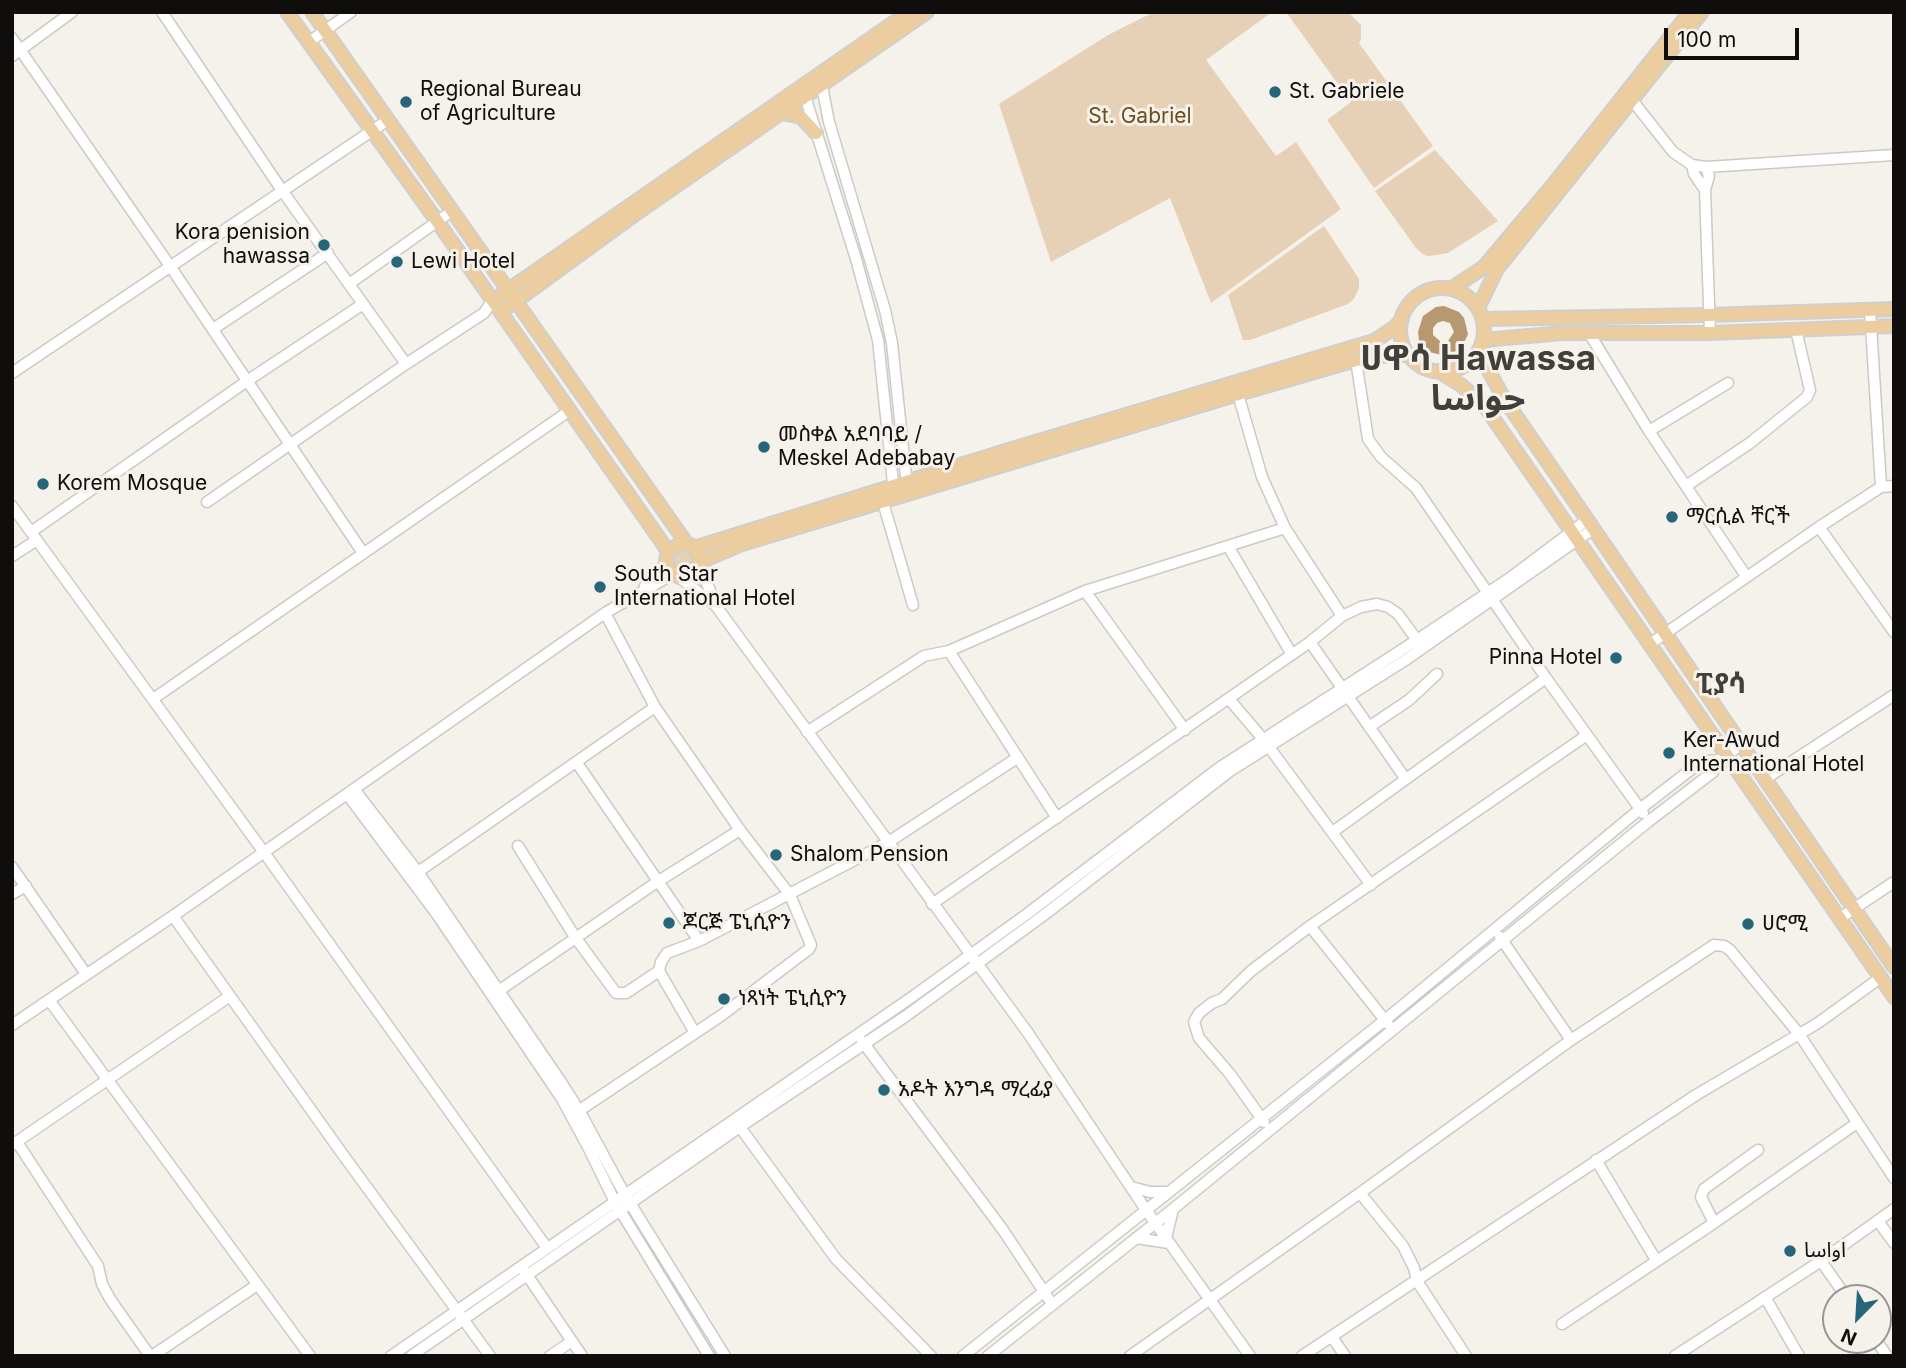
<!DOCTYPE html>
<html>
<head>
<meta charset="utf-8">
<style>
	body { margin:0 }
	#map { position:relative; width:1906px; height:1368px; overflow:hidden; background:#f5f1eb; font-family:Inter,sans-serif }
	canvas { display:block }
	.frame { position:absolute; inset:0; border:14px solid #0f0e0c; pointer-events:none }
	.north { position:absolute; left:1822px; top:1284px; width:70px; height:70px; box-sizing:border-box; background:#f5f1eb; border:2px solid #999692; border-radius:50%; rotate:204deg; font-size:19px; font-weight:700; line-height:28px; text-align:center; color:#0f0e0c }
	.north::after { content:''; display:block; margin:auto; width:24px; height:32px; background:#26657a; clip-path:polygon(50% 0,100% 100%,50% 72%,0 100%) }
	.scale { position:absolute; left:1664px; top:28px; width:135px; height:32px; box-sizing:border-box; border:4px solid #0f0e0c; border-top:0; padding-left:9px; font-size:21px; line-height:24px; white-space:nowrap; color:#0f0e0c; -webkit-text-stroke:5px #f5f1eb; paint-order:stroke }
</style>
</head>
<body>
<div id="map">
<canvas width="1906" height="1368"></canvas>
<div class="frame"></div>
<div class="north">N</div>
<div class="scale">100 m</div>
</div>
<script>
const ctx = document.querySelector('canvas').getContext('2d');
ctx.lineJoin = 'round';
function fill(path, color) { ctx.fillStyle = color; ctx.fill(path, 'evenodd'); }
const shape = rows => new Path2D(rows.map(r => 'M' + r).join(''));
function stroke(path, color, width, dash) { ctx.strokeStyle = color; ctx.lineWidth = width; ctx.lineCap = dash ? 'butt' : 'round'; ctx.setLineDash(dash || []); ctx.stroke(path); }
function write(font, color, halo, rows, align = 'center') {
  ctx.font = font + ' Inter,"Noto Sans Arabic","Noto Sans Ethiopic",sans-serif'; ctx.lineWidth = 6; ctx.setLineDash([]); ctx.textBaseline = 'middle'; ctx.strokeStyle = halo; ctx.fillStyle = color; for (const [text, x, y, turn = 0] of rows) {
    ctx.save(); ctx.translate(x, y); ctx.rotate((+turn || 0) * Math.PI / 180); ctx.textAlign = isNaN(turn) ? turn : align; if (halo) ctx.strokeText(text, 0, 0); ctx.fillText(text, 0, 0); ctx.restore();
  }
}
const green = shape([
	[1154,12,1272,12,1206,60,1276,156,1296,142,1341,209,1211,303,1170,198,1051,262,999,104,1108,35],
	[1286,12,1348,12,1361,25,1361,39,1359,43,1433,146,1374,188,1327,120,1351,102],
	[1435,150,1498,221,1448,253,1429,256,1424,255,1416,248,1375,191],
	[1324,226,1359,279,1359,288,1354,299,1348,304,1250,340,1243,340,1228,295],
	'672 560a11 11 0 1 1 22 0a11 11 0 1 1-22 0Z'
]);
const water = shape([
	[1444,306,1459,312,1464,318,1468,334,1461,349,1446,356,1429,352,1419,340,1418,332,1423,316,1436,307],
	[1443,321,1450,323,1454,332,1448,341,1441,342,1433,335,1433,328,1437,323]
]);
const minor = shape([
	[162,12,281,189,406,364,484,313,492,301],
	[12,38,170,266,363,553],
	[309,42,351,12],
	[12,56,72,12],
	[821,81,829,122,885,310,892,343,907,486],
	[804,93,856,259,878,340,894,493],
	[1632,100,1673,152,1692,165,1706,167,1894,155],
	[1692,165,1694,174,1705,190],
	[1706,167,1709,176,1705,190,1710,333],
	[349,284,452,211],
	[1870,309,1881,487],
	[213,329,328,253],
	[1589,333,1649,431,1746,576],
	[1356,360,1368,439,1381,457,1416,488,1546,678,1643,813],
	[12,373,388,120],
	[1238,394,1262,477,1285,528,1342,616],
	[1649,431,1728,383],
	[1686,486,1750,443,1807,397,1810,390,1796,330],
	[207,502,406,364],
	[883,502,913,605],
	[12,506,263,851,547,1248],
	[1819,527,1894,632],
	[31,532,247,381,363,304],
	[1228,546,1291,653],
	[12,556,37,540],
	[699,564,716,605],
	[679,577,716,606,1028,1033,1146,1210,1250,1356],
	[645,586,666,563],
	[1085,591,1185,730],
	[1310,642,1405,778],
	[1650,644,1819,527,1881,487,1894,486],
	[949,651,1057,818],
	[153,699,569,411],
	[1229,699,1263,739,1371,885],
	[1369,727,1409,700,1437,674],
	[807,732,924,656,949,651,1085,591,1285,528],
	[577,763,699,941],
	[1765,779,1894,695],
	[354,789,418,872,561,1082,580,1112,625,1195,725,1356],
	[347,794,436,913,562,1099,588,1147,615,1202,709,1356],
	[1334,831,1546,678],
	[518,846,575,937,616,993,626,993,659,971],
	[12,867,86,974],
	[418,872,655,707],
	[12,894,26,886],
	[932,904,1310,642,1342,616,1361,607,1377,604,1388,607,1398,614,1417,640],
	[173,916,341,1152,490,1356],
	[1840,918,1894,882],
	[1310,926,1388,1024],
	[1500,937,1571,1040],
	[500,990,657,882,740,830],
	[49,1000,310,1356],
	[12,1025,173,916,605,613,673,574],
	[695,1033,659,971,661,962,667,953,699,941,887,843,1017,758],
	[862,1041,1003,1230,1052,1304],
	[571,1116,722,1015,809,949,811,945,790,895,740,830,655,707,605,613],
	[1264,1122,1230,1074,1199,1038,1194,1022,1199,1013,1212,1003,1222,999,1251,971,1310,926,1587,735],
	[737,1123,836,1259,931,1356],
	[17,1142,98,1266,102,1284,110,1299,150,1356],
	[12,1145,230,996],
	[1596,1160,1656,1260],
	[1131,1187,1150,1192,1168,1192],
	[1360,1193,1403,1246,1414,1268,1417,1281,1466,1356],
	[1878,1221,1894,1243],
	[1714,1223,1701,1197,1704,1189,1758,1150],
	[1136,1238,1169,1243],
	[1166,1238,1173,1209],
	[1821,1261,1847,1298],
	[523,1269,582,1356],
	[1765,1297,1799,1356],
	[1562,1324,1714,1223,1857,1123],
	[1332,1337,1345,1356],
	[1876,1340,1887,1356],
	[152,1356,257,1285],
	[391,1356,912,997,1027,914,1219,768,1417,640,1510,578,1587,520],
	[411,1356,740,1127,906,1016,1044,915,1230,771,1407,659,1593,529],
	[550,1356,572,1341],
	[963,1356,1385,1020,1640,809,1698,764,1707,761,1720,760],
	[988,1356,1173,1209,1649,821,1713,772,1720,760,1742,744],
	[1130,1356,1360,1193,1571,1040,1714,945,1724,946,1730,950,1799,1034,1894,1178],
	[1302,1356,1696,1095,1818,1023,1880,978],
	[1675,1356,1821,1261,1894,1209]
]);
const major = shape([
	[287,12,437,221,668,551,666,560,669,570,679,577,685,577,695,572,698,568,699,555,691,545,681,543,668,551],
	[312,12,687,544],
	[783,113,801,117,816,133],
	'1400 330a42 42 0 1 1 84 0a42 42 0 1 1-84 0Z',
	[1451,289,1484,267,1553,185,1690,12],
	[501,295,909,12],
	[509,306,634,215,927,12],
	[1478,308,1497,269,1702,12],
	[1483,319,1708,315,1894,309],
	[1483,340,1563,333,1710,333,1894,326],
	[1482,344,1489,371,1503,397,1894,967],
	[1438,371,1461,385,1484,405,1894,997],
	[694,548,1009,450,1374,341,1394,328,1402,319],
	[700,562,742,544,1238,394,1356,360,1389,355,1409,355]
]);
const markers = [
	[1275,92,7,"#26657a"],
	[406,102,7,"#26657a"],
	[324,245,7,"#26657a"],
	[397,262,7,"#26657a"],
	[764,447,7,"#26657a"],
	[43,484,7,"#26657a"],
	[1672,517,7,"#26657a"],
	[600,587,7,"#26657a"],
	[1616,658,7,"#26657a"],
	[1669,753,7,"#26657a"],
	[776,855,7,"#26657a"],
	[669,923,7,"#26657a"],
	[1748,924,7,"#26657a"],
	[724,999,7,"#26657a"],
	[884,1090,7,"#26657a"],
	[1790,1251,7,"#26657a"]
];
const poiNames = [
	["Regional Bureau",420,90],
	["of Agriculture",420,114],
	["St. Gabriele",1289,92],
	["Kora penision",310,233,"right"],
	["hawassa",310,257,"right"],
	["Lewi Hotel",411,262],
	["መስቀል አደባባይ /",778,435],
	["Meskel Adebabay",778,459],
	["Korem Mosque",57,484],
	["ማርሲል ቸርች",1686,517],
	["South Star",614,575],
	["International Hotel",614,599],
	["Pinna Hotel",1602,658,"right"],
	["Ker-Awud",1683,741],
	["International Hotel",1683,765],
	["Shalom Pension",790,855],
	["ጆርጅ ፔኒሲዮን",683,923],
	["ሀሮሚ",1762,924],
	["ነጻነት ፔኒሲዮን",738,999],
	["አዶት እንግዳ ማረፊያ",898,1090],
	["اواسا",1804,1251]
];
const parkNames = [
	["St. Gabriel",1140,117]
];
const districtNames = [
	["ፒያሳ",1721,685]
];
const townNames = [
	["ሀዋሳ Hawassa",1478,359],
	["حواسا",1478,399]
];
fill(green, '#e6d1b6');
fill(water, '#b79870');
stroke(minor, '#cdc9c4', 13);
stroke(major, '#cfcfce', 16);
stroke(minor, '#fff', 10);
stroke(major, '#eccda0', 12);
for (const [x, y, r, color] of markers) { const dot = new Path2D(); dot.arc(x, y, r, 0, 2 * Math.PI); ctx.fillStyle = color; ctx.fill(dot); stroke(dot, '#f5f1eb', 2.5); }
write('21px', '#0f0e0c', '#f5f1eb', poiNames, 'left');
write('21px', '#6d4d1c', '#f5f1eb', parkNames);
write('bold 28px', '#423e3a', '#f5f1eb', districtNames);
write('bold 35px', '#423e3a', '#f5f1eb', townNames);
</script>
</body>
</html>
